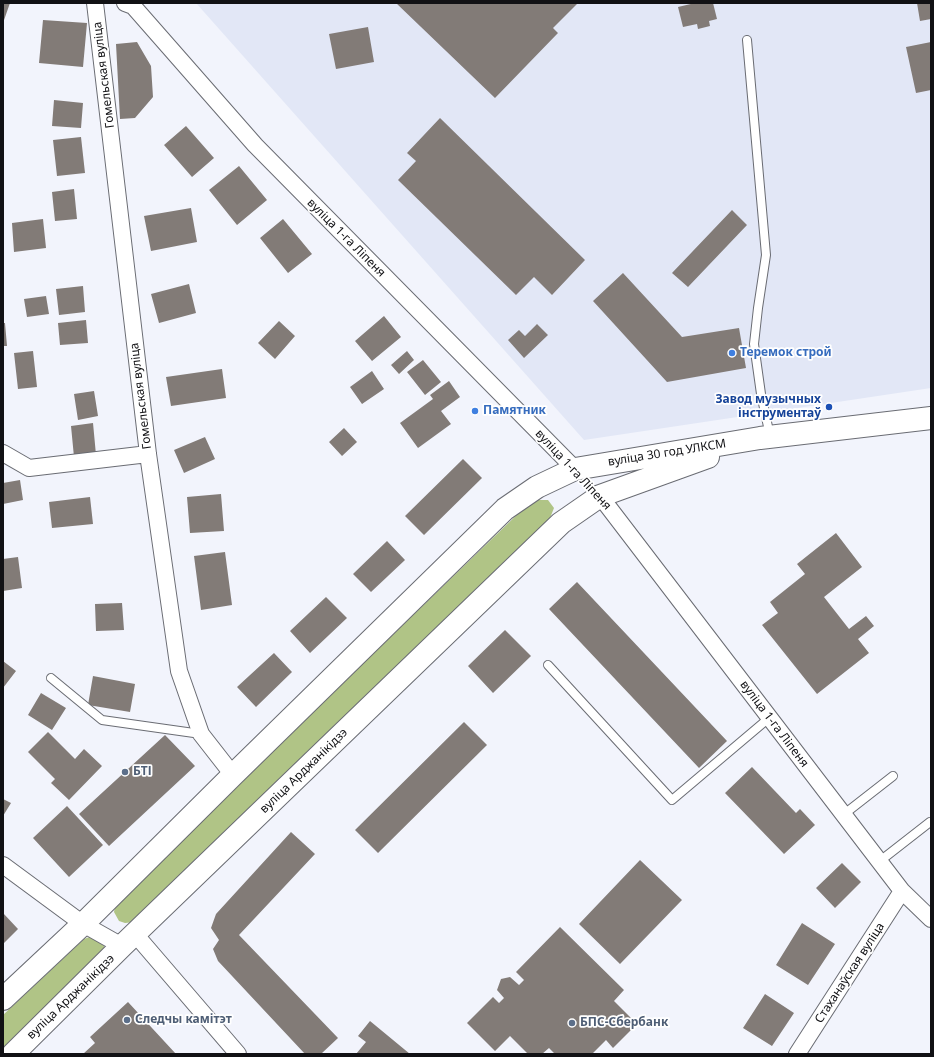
<!DOCTYPE html>
<html>
<head>
<meta charset="utf-8">
<style>
	body { margin:0 }
	#map { position:relative; width:934px; height:1057px; overflow:hidden; background:#f2f4fc; font-family:"Noto Sans",sans-serif }
	canvas { display:block }
	.frame { position:absolute; inset:0; border:4px solid #111114; pointer-events:none }
</style>
</head>
<body>
<div id="map">
<canvas width="934" height="1057"></canvas>
<div class="frame"></div>
</div>
<script>
const ctx = document.querySelector('canvas').getContext('2d');
ctx.lineJoin = 'round';
function fill(path, color) { ctx.fillStyle = color; ctx.fill(path, 'evenodd'); }
const shape = rows => new Path2D(rows.map(r => 'M' + r).join(''));
function stroke(path, color, width, dash) { ctx.strokeStyle = color; ctx.lineWidth = width; ctx.lineCap = dash ? 'butt' : 'round'; ctx.setLineDash(dash || []); ctx.stroke(path); }
function write(font, color, halo, rows, align = 'center') {
  ctx.font = font + ' "Noto Sans",sans-serif'; ctx.lineWidth = 3.5; ctx.setLineDash([]); ctx.textBaseline = 'middle'; ctx.strokeStyle = halo; ctx.fillStyle = color; for (const [text, x, y, turn = 0] of rows) {
    ctx.save(); ctx.translate(x, y); ctx.rotate((+turn || 0) * Math.PI / 180); ctx.textAlign = isNaN(turn) ? turn : align; if (halo) ctx.strokeText(text, 0, 0); ctx.fillText(text, 0, 0); ctx.restore();
  }
}
const built = shape([
	[196,3,931,3,931,388,584,440]
]);
const forest = shape([
	[537,500,548,500,554,508,550,518,135,922,125,923,119,921,114,912,116,902,526,506],
	[92,936,100,941,104,946,104,954,3,1051,3,1015,84,939]
]);
const building = shape([
	[3,3,10,3,3,23],
	[396,3,578,3,553,28,558,33,495,98],
	[695,3,713,3,717,19,709,21,710,26,698,29,697,24,683,27,678,7],
	[917,3,931,3,931,19,920,21],
	[43,20,87,23,83,67,39,63],
	[368,27,374,62,336,69,329,34],
	[137,42,151,66,153,97,135,118,120,119,116,44],
	[931,42,931,90,916,93,906,47],
	[54,100,83,103,81,128,52,126],
	[440,118,585,260,552,295,534,277,516,295,398,180,416,161,407,153],
	[186,126,214,158,192,177,164,145],
	[81,137,85,173,57,176,53,140],
	[239,166,267,200,237,225,209,190],
	[74,189,77,219,55,221,52,192],
	[191,208,197,242,151,251,144,216],
	[732,210,747,225,688,287,672,273],
	[43,219,46,248,14,252,12,223],
	[283,219,312,254,288,273,260,238],
	[623,273,682,337,739,328,746,368,667,382,593,301],
	[189,284,196,313,159,323,151,294],
	[83,286,85,312,59,315,56,289],
	[46,296,49,314,27,317,24,299],
	[384,316,401,337,372,361,355,341],
	[86,320,88,343,60,345,58,323],
	[279,321,295,336,275,359,258,343],
	[3,323,5,323,7,346,3,346],
	[537,324,548,335,524,358,508,340,519,330,525,336],
	[33,351,37,387,18,389,14,353],
	[407,351,414,360,399,374,391,365],
	[423,360,441,382,425,395,407,372],
	[222,369,226,398,171,406,166,377],
	[372,371,384,389,362,404,350,387],
	[449,381,460,397,441,411,451,424,418,448,400,423,433,399,430,395],
	[94,391,98,416,78,420,74,394],
	[93,423,96,455,74,457,71,426],
	[344,428,357,442,342,456,329,442],
	[205,437,215,459,184,473,174,450],
	[463,459,482,478,424,535,405,516],
	[20,480,23,500,3,504,3,483],
	[221,494,224,531,190,533,187,497],
	[90,497,93,524,52,528,49,502],
	[836,533,862,567,824,597,849,629,866,616,874,626,858,639,869,653,817,694,762,625,778,613,770,602,805,574,797,564],
	[387,541,405,560,371,592,353,574],
	[225,552,232,605,201,610,194,556],
	[18,557,22,588,3,591,3,559],
	[577,582,727,741,699,768,549,609],
	[326,597,347,618,310,653,290,631],
	[122,603,124,630,96,631,95,604],
	[505,630,531,656,493,693,468,666],
	[274,653,292,672,256,707,237,687],
	[3,661,16,671,3,688],
	[93,676,135,684,130,712,88,705],
	[41,693,66,708,52,730,28,715],
	[464,722,487,745,378,853,355,830],
	[48,732,75,759,84,749,102,766,69,800,51,783,55,779,28,752],
	[165,735,195,766,109,846,79,814],
	[752,767,796,813,800,809,815,825,784,854,725,793],
	[3,799,11,803,3,816],
	[67,806,103,845,69,877,33,838],
	[291,832,315,854,239,935,338,1038,321,1054,305,1054,218,961,213,949,219,940,211,928,216,914],
	[640,860,682,900,620,964,579,924],
	[842,863,861,882,835,908,816,888],
	[3,913,18,929,3,944],
	[802,923,835,944,808,985,776,965],
	[560,927,624,990,614,1001,637,1024,613,1048,606,1040,592,1054,555,1054,549,1048,542,1054,528,1054,510,1036,495,1051,467,1023,493,997,499,1003,504,998,497,990,501,979,510,977,519,985,524,980,516,972],
	[765,994,794,1013,772,1046,743,1028],
	[128,1002,176,1054,83,1054,95,1043,90,1037],
	[370,1021,410,1054,356,1054,366,1042,358,1036]
]);
const service = shape([
	[747,40,766,255,758,308,754,344,761,394,770,436],
	[548,665,672,800,769,718],
	[51,678,102,720,201,734],
	[843,815,893,776],
	[880,861,930,822]
]);
const minor = shape([
	[95,3,148,454,179,671,201,734,233,775],
	[125,3,133,6,255,145,575,469],
	[3,453,29,468,148,454],
	[600,496,902,891,931,919],
	[3,865,83,924,122,946],
	[135,934,238,1054],
	[797,1054,902,891]
]);
const secondary = shape([
	[3,999,83,924,233,775,505,509,537,487,575,469,760,438,931,418],
	[13,1054,122,946,561,523,600,496,708,457]
]);
const markers = [
	[732,353,4,"#3f7fe0"],
	[829,407,4,"#1a4fb4"],
	[475,411,4,"#3f7fe0"],
	[125,772,4,"#5c6f8a"],
	[127,1020,4,"#5c6f8a"],
	[572,1023,4,"#5c6f8a"]
];
const streetNames = [
	["Гомельская вуліца",104,75,-97],
	["вуліца 1-га Ліпеня",346,238,45],
	["Гомельская вуліца",141,396,-97],
	["вуліца 30 год УЛКСМ",667,453,-9],
	["вуліца 1-га Ліпеня",573,470,47],
	["вуліца 1-га Ліпеня",774,724,53],
	["вуліца Арджанікідзэ",304,771,-44],
	["Стаханаўская вуліца",850,973,-57],
	["вуліца Арджанікідзэ",71,997,-44]
];
const shopNames = [
	["Теремок строй",740,353],
	["Памятник",483,411]
];
const transitNames = [
	["Завод музычных",821,400],
	["інструментаў",821,414]
];
const serviceNames = [
	["БТІ",133,772],
	["Следчы камітэт",135,1020],
	["БПС-Сбербанк",580,1023]
];
fill(built, '#e2e7f6');
fill(forest, '#b0c486');
fill(building, '#827b77');
stroke(service, '#6a6c73', 10);
stroke(minor, '#6a6c73', 18);
stroke(secondary, '#6a6c73', 24);
stroke(service, '#fff', 8);
stroke(minor, '#fff', 16);
stroke(secondary, '#fff', 22);
for (const [x, y, r, color] of markers) { const dot = new Path2D(); dot.arc(x, y, r, 0, 2 * Math.PI); ctx.fillStyle = color; ctx.fill(dot); stroke(dot, '#fff', 1.5); }
write('12px', '#111114', '#fff', streetNames);
write('bold 12px', '#366cbe', '#fff', shopNames, 'left');
write('bold 12px', '#164399', '#fff', transitNames, 'right');
write('bold 12px', '#4e5e75', '#fff', serviceNames, 'left');
</script>
</body>
</html>
